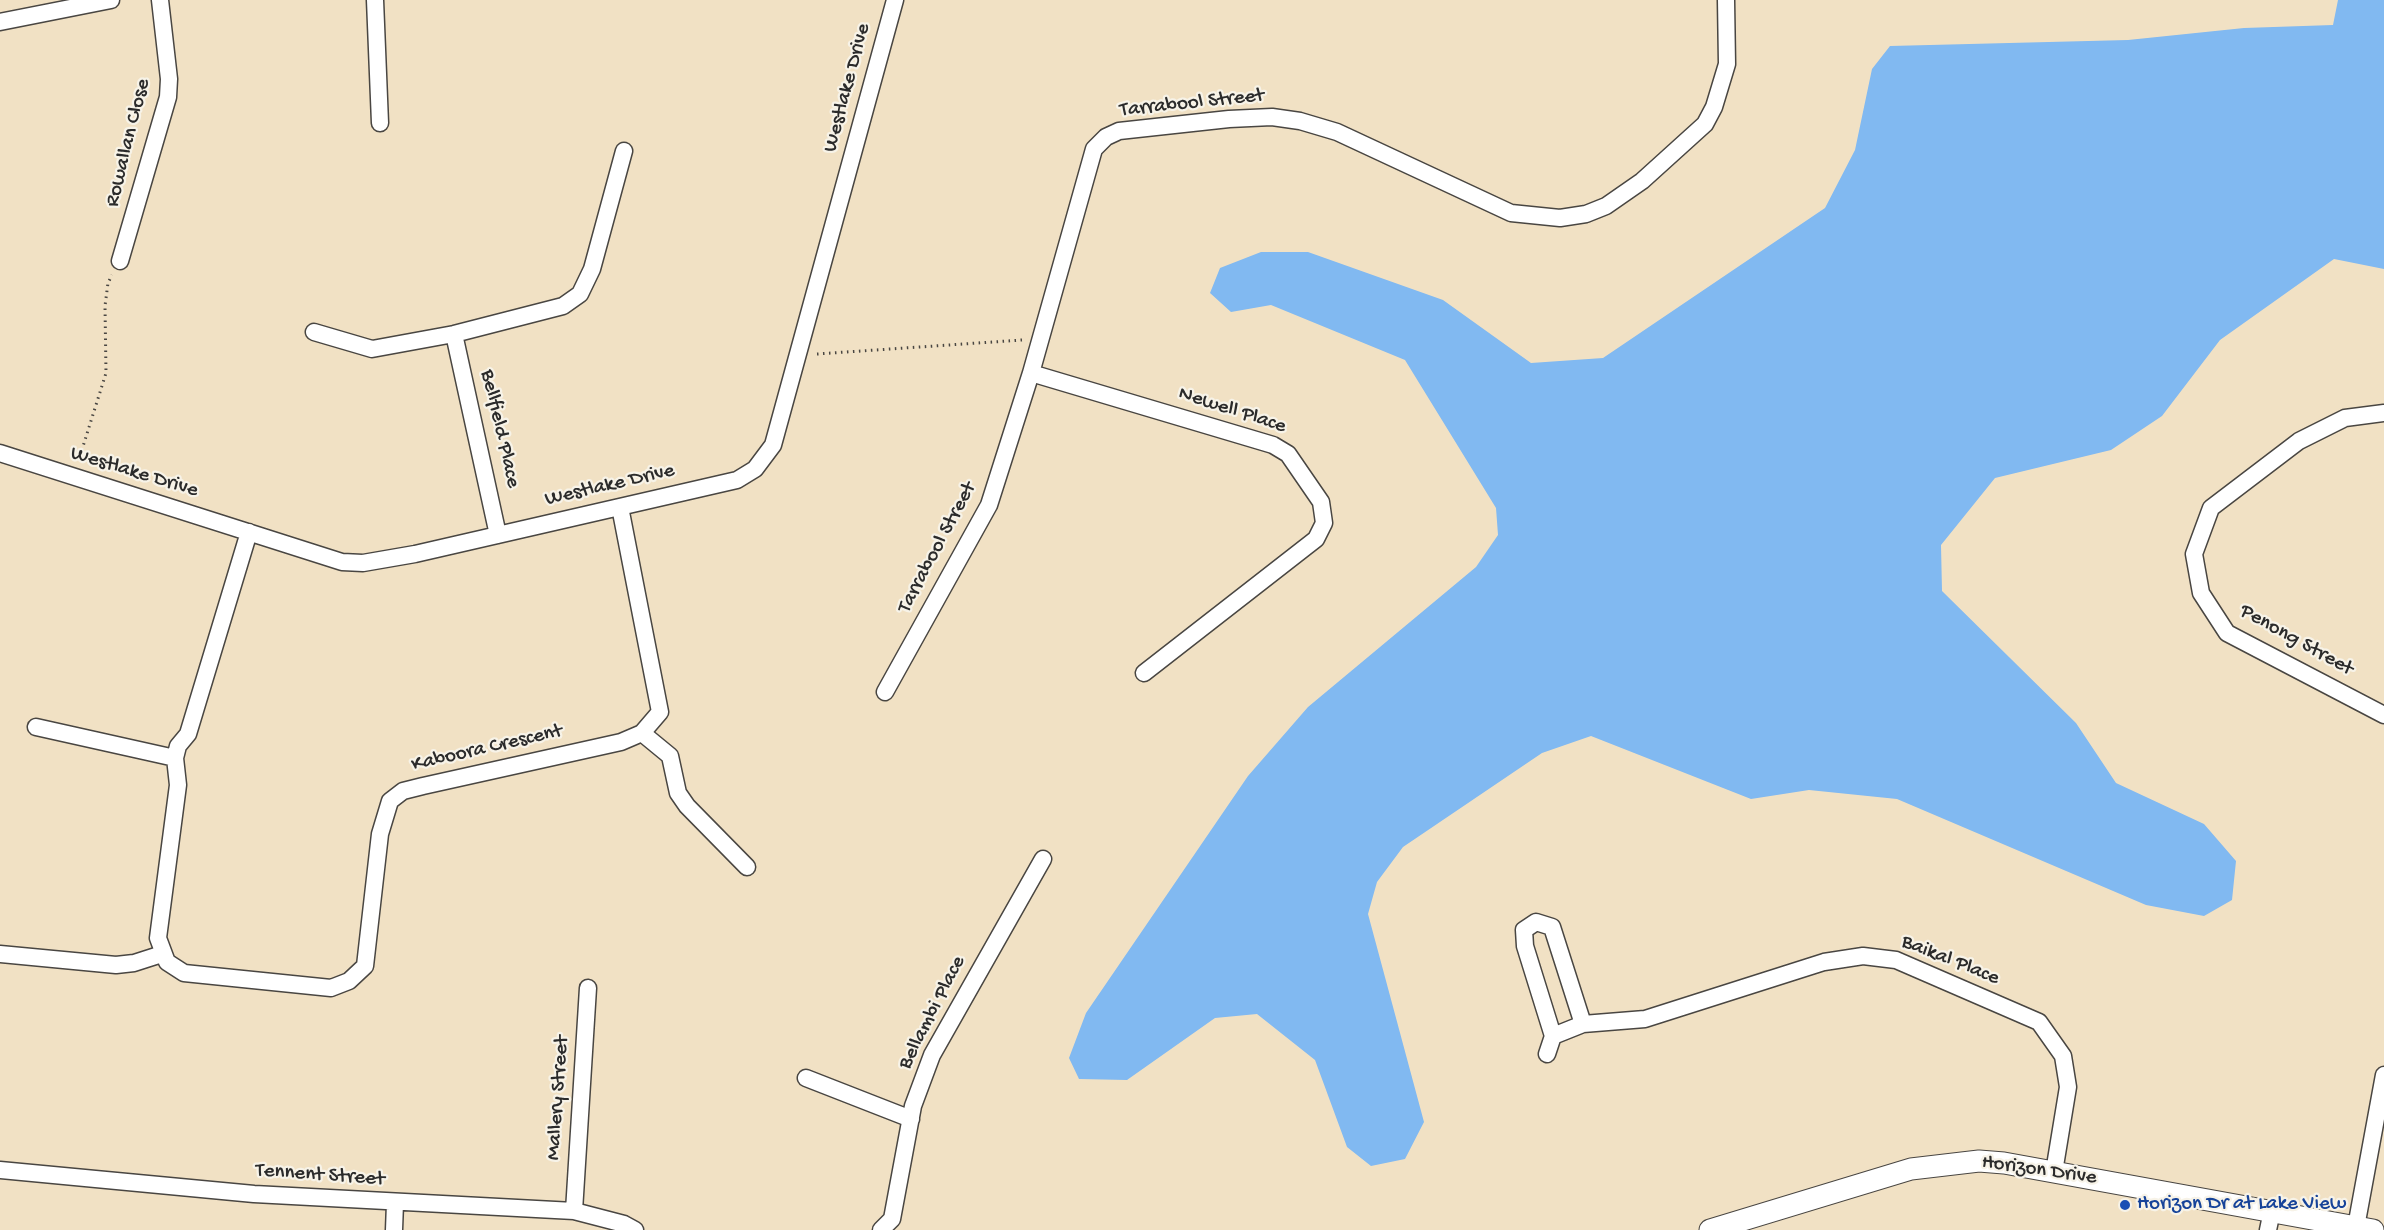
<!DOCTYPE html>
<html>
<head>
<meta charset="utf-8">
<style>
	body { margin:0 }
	canvas { display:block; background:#f1e1c4 }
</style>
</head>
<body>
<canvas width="2384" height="1230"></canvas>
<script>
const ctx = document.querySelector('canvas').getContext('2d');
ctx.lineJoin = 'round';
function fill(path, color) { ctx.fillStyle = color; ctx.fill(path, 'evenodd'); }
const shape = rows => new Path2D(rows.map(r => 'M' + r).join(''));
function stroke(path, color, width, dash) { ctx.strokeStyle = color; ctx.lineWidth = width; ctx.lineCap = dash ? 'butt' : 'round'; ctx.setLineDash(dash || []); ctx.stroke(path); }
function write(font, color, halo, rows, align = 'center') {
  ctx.font = font + ' "Gochi Hand",sans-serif'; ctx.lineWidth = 4.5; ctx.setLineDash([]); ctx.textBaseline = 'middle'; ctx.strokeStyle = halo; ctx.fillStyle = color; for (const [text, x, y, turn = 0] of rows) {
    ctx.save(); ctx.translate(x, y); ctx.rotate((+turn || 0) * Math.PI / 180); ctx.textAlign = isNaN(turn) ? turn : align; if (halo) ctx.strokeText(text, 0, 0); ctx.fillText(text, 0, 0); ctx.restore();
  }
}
const water = shape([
	[2338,0,2384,0,2384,269,2334,259,2220,340,2162,416,2111,450,1995,478,1941,545,1942,591,2076,723,2116,783,2204,824,2236,861,2232,900,2204,916,2146,905,1897,799,1809,790,1751,799,1591,736,1542,753,1403,847,1377,882,1368,914,1424,1122,1405,1159,1371,1166,1347,1147,1315,1060,1257,1014,1215,1018,1127,1080,1079,1079,1069,1058,1086,1013,1248,776,1308,707,1476,567,1498,535,1496,508,1405,360,1271,305,1231,312,1210,293,1220,268,1261,252,1308,252,1443,300,1531,363,1603,358,1825,208,1855,150,1872,69,1890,46,2128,40,2244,28,2333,25]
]);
const path = shape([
	[817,354,1022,340],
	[80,456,106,373,105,306,108,283,112,275]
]);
const minor = shape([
	[375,0,380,123],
	[0,22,111,0],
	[120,261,168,97,169,79,160,0],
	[314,332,372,349,454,334,563,306,580,294,592,269,624,151],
	[454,334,498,535],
	[1031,373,1273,445,1288,454,1321,502,1324,523,1316,539,1144,673],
	[2384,413,2345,418,2299,441,2211,508,2194,554,2201,593,2227,633,2384,715],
	[0,453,342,562,363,563,415,554,737,480,755,469,773,445,895,0],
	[249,532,188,734,178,746,175,758,178,785,158,938,167,962,184,973,331,988,349,981,365,966,380,834,390,801,403,791,423,786,621,742,642,733,660,712,620,507],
	[885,692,989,505,1031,373,1094,149,1106,137,1119,131,1229,119,1272,117,1300,121,1337,132,1511,213,1560,218,1586,214,1606,206,1642,181,1705,124,1714,107,1727,64,1726,0],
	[36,727,175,758],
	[642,733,670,756,678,793,687,806,747,867],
	[0,954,116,965,134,963,162,954],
	[1553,1036,1525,946,1524,930,1536,922,1552,927,1583,1024],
	[1547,1054,1553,1036,1583,1024,1645,1019,1824,962,1863,956,1896,960,2039,1022,2063,1056,2068,1087,2054,1172],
	[806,1078,911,1119],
	[0,1170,254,1194,574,1211,624,1224,635,1230],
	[574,1211,588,988],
	[2356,1227,2384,1075],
	[394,1230,395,1203],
	[881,1230,892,1219,913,1106,932,1055,1043,859],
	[2268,1230,2272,1211]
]);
const tertiary = shape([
	[1710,1230,1911,1169,1979,1161,2004,1163,2373,1230]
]);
const markers = [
	[2125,1205,6,"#1a4fb4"]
];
const streetNames = [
	["Westlake Drive",848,88,-75],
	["Tarrabool Street",1192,104,-6],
	["Rowallan Close",129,143,-76],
	["Newell Place",1232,411,18],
	["Bellfield Place",499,429,77],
	["Westlake Drive",134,473,17],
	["Westlake Drive",610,486,-13],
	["Tarrabool Street",938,548,-62],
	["Penong Street",2296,641,29],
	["Kaboora Crescent",487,749,-13],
	["Baikal Place",1950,961,22],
	["Bellambi Place",933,1013,-63],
	["Mallery Street",559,1098,-86],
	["Horizon Drive",2039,1171,8],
	["Tennent Street",320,1176,4]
];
const transitNames = [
	["Horizon Dr at Lake View",2137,1205]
];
fill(water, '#81b9f1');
stroke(minor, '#494642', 19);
stroke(tertiary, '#494642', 23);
stroke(path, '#494642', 3, [1.5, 4.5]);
stroke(minor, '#fff', 16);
stroke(tertiary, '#fff', 21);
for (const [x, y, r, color] of markers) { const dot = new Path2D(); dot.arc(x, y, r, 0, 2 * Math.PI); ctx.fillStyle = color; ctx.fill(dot); stroke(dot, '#f7f3e8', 2); }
write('21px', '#2b2b2b', '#f7f3e8', streetNames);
write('21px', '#164399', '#f7f3e8', transitNames, 'left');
</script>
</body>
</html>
